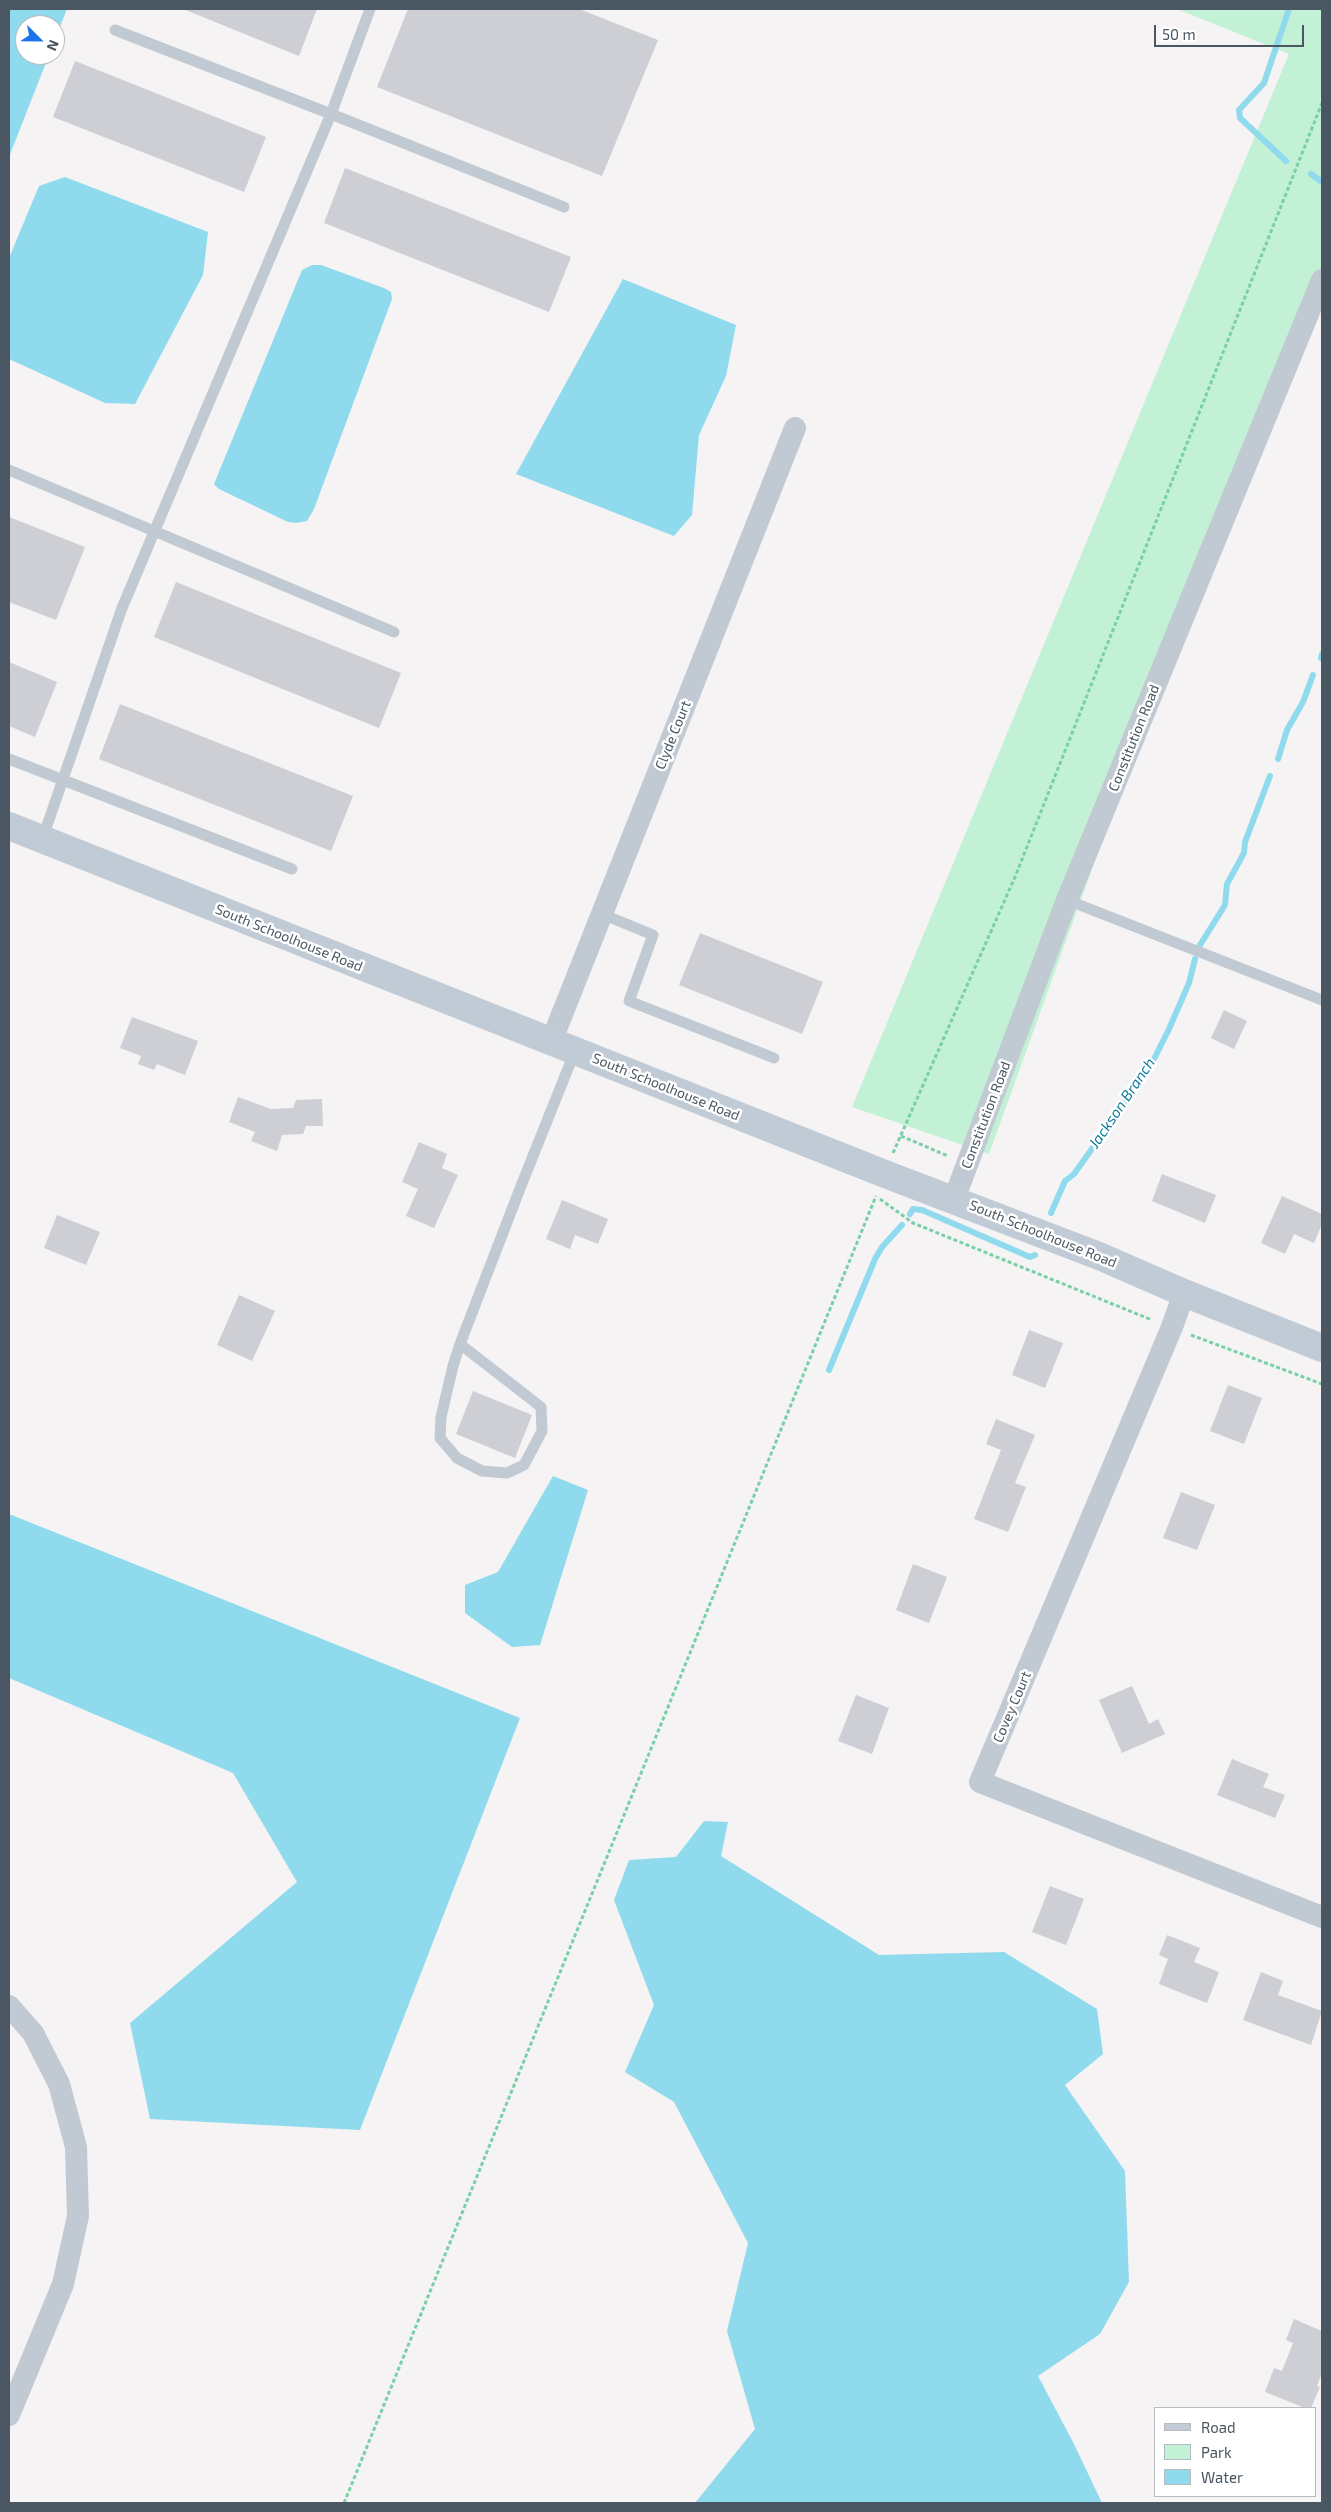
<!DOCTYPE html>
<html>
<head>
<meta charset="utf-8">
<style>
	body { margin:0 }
	#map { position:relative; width:1331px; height:2512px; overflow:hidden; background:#f5f3f3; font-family:"Exo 2",sans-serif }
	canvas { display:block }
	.frame { position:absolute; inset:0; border:10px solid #4a5661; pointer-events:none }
	.legend { position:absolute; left:1154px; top:2407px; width:162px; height:90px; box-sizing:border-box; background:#fff; border:1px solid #b7bbc0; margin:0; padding:6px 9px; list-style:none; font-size:15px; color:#4a5661 }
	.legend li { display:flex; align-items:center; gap:10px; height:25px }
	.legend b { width:25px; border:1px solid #b7bbc0 }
	.north { position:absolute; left:15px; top:15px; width:50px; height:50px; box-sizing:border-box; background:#fff; border:1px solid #b7bbc0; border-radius:50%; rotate:113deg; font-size:14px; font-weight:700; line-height:20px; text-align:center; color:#4a5661 }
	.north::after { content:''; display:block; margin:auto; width:18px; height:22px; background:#1a73e8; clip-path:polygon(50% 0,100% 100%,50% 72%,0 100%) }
	.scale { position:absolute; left:1154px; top:25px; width:150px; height:22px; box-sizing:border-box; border:2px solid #4a5661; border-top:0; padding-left:6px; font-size:15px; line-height:18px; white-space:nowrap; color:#4a5661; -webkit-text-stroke:4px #fff; paint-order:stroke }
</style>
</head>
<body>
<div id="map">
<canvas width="1331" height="2512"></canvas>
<div class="frame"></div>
<ul class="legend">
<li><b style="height:6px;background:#c1cbd6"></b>Road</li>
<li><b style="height:14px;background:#c3f1d5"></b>Park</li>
<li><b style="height:14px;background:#90daee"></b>Water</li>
</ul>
<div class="north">N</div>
<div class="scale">50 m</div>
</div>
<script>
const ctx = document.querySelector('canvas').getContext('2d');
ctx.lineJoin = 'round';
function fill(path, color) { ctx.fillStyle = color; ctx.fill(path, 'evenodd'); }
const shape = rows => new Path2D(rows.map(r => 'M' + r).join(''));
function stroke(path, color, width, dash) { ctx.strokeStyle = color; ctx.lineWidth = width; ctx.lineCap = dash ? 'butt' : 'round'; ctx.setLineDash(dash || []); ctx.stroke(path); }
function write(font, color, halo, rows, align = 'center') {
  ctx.font = font + ' "Exo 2",sans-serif'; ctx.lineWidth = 5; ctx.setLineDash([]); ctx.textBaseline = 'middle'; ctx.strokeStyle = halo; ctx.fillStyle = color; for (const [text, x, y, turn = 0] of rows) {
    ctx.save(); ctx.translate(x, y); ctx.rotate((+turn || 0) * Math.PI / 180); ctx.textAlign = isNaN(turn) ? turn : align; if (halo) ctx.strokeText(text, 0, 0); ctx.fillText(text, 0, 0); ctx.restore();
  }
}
const green = shape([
	[1177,9,1322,9,1322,301,1118,797,989,1154,852,1107,1289,54]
]);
const water = shape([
	[9,9,67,9,55,39,55,25,25,25,25,55,49,55,9,157],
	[65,177,208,232,203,275,135,404,105,403,9,359,9,258,39,186],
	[312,265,321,265,384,288,391,292,392,299,314,509,307,521,296,523,288,522,219,489,214,484,302,270],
	[623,279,736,325,726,376,699,435,692,515,674,536,516,474],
	[553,1476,588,1490,540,1645,512,1647,465,1613,465,1585,498,1572],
	[9,1514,520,1718,360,2130,150,2119,130,2023,297,1882,233,1773,9,1678],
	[704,1821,728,1822,721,1856,879,1955,1004,1952,1097,2009,1103,2054,1065,2085,1125,2171,1129,2282,1100,2334,1038,2376,1073,2442,1102,2503,695,2503,755,2429,727,2331,748,2243,674,2102,625,2072,654,2005,614,1900,629,1860,676,1857]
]);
const stream = shape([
	[1286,161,1240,118,1239,110,1264,83,1289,9],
	[1311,174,1322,182],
	[1321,658,1322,654],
	[1278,759,1287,730,1303,702,1313,675],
	[1200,945,1225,905,1227,884,1244,853,1245,842,1270,776],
	[1051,1213,1065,1181,1074,1174,1149,1069,1169,1029,1189,983,1195,959],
	[910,1214,913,1209,922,1210,1030,1257,1035,1255],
	[829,1370,875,1259,882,1247,902,1225]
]);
const building = shape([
	[183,9,317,9,299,56],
	[408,9,579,9,658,40,602,176,377,87],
	[75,61,266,137,244,192,53,117],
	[345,168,571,257,549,312,324,223],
	[9,517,85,547,56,620,9,602],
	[176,582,401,673,379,728,154,637],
	[9,662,57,682,35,737,9,726],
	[120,704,353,796,331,851,99,759],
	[700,933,823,982,802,1034,679,985],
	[1224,1010,1247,1021,1234,1049,1211,1038],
	[132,1017,198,1041,185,1075,157,1064,154,1070,138,1064,141,1056,120,1048],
	[238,1097,271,1109,293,1108,296,1100,322,1099,323,1126,306,1126,303,1134,282,1135,277,1151,251,1141,255,1132,229,1122],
	[419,1142,447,1154,442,1168,458,1175,434,1228,406,1216,418,1189,402,1182],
	[1162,1174,1216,1195,1205,1223,1152,1201],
	[1282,1196,1322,1214,1322,1224,1314,1243,1294,1234,1285,1254,1261,1243],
	[562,1200,608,1219,598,1244,575,1235,570,1249,546,1239],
	[57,1215,100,1232,86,1265,44,1248],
	[239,1295,275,1311,252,1361,217,1345],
	[1029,1330,1063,1343,1045,1388,1012,1375],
	[1228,1385,1262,1398,1244,1444,1210,1431],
	[473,1391,532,1415,515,1458,456,1434],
	[996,1419,1035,1435,1015,1483,1026,1487,1008,1532,974,1519,1001,1450,986,1444],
	[1181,1492,1215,1505,1197,1550,1163,1538],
	[913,1564,947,1577,929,1623,896,1610],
	[1132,1686,1149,1724,1158,1719,1165,1734,1122,1753,1099,1700],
	[856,1695,889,1708,872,1754,838,1741],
	[1232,1759,1269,1774,1263,1787,1285,1795,1275,1818,1217,1795],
	[1050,1886,1084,1899,1066,1945,1032,1932],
	[1167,1935,1200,1948,1194,1962,1219,1972,1207,2003,1159,1984,1168,1959,1159,1955],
	[1261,1972,1283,1981,1278,1995,1322,2011,1311,2045,1243,2020],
	[1294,2319,1322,2331,1322,2373,1317,2386,1320,2387,1311,2408,1305,2408,1265,2392,1274,2368,1282,2371,1293,2343,1286,2340]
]);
const path = shape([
	[901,1136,948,1156],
	[893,1153,1015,877,1322,103],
	[880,1199,913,1223,1152,1320],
	[1191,1335,1322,1384],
	[344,2503,876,1196]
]);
const lane = shape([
	[115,30,331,114,564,207],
	[9,470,394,632],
	[9,759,292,869],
	[42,840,122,608,331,114,370,9],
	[1067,900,1322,1000],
	[602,914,653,935,629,1001,774,1058],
	[460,1344,541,1407,542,1431,524,1465,507,1473,482,1471,457,1458,440,1438,441,1417,453,1366,460,1344,521,1186,575,1051]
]);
const street = shape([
	[551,1042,795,428],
	[954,1199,1067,900,1322,280],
	[1184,1293,1172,1327,980,1782,1322,1917],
	[9,2006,33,2033,59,2084,76,2147,78,2216,63,2284,9,2415]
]);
const secondary = shape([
	[9,826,885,1174,1099,1256,1184,1293,1322,1348]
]);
const streetNames = [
	["Clyde Court",673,735,-68],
	["Constitution Road",1134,738,-68],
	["South Schoolhouse Road",289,938,22],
	["South Schoolhouse Road",666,1087,22],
	["Constitution Road",986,1115,-69],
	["South Schoolhouse Road",1043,1234,22],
	["Covey Court",1012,1707,-67]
];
const waterNames = [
	["Jackson Branch",1122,1103,-56]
];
fill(green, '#c3f1d5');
fill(water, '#90daee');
stroke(stream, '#90daee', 6);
fill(building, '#cdcfd5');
stroke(path, '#7ad0a6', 3, [4, 2.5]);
stroke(lane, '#c1cad2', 11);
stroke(street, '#c1cad2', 22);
stroke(secondary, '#c1cbd6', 28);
write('14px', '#4a5661', '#fff', streetNames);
write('italic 15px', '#0c7c9b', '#fff', waterNames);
</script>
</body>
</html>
